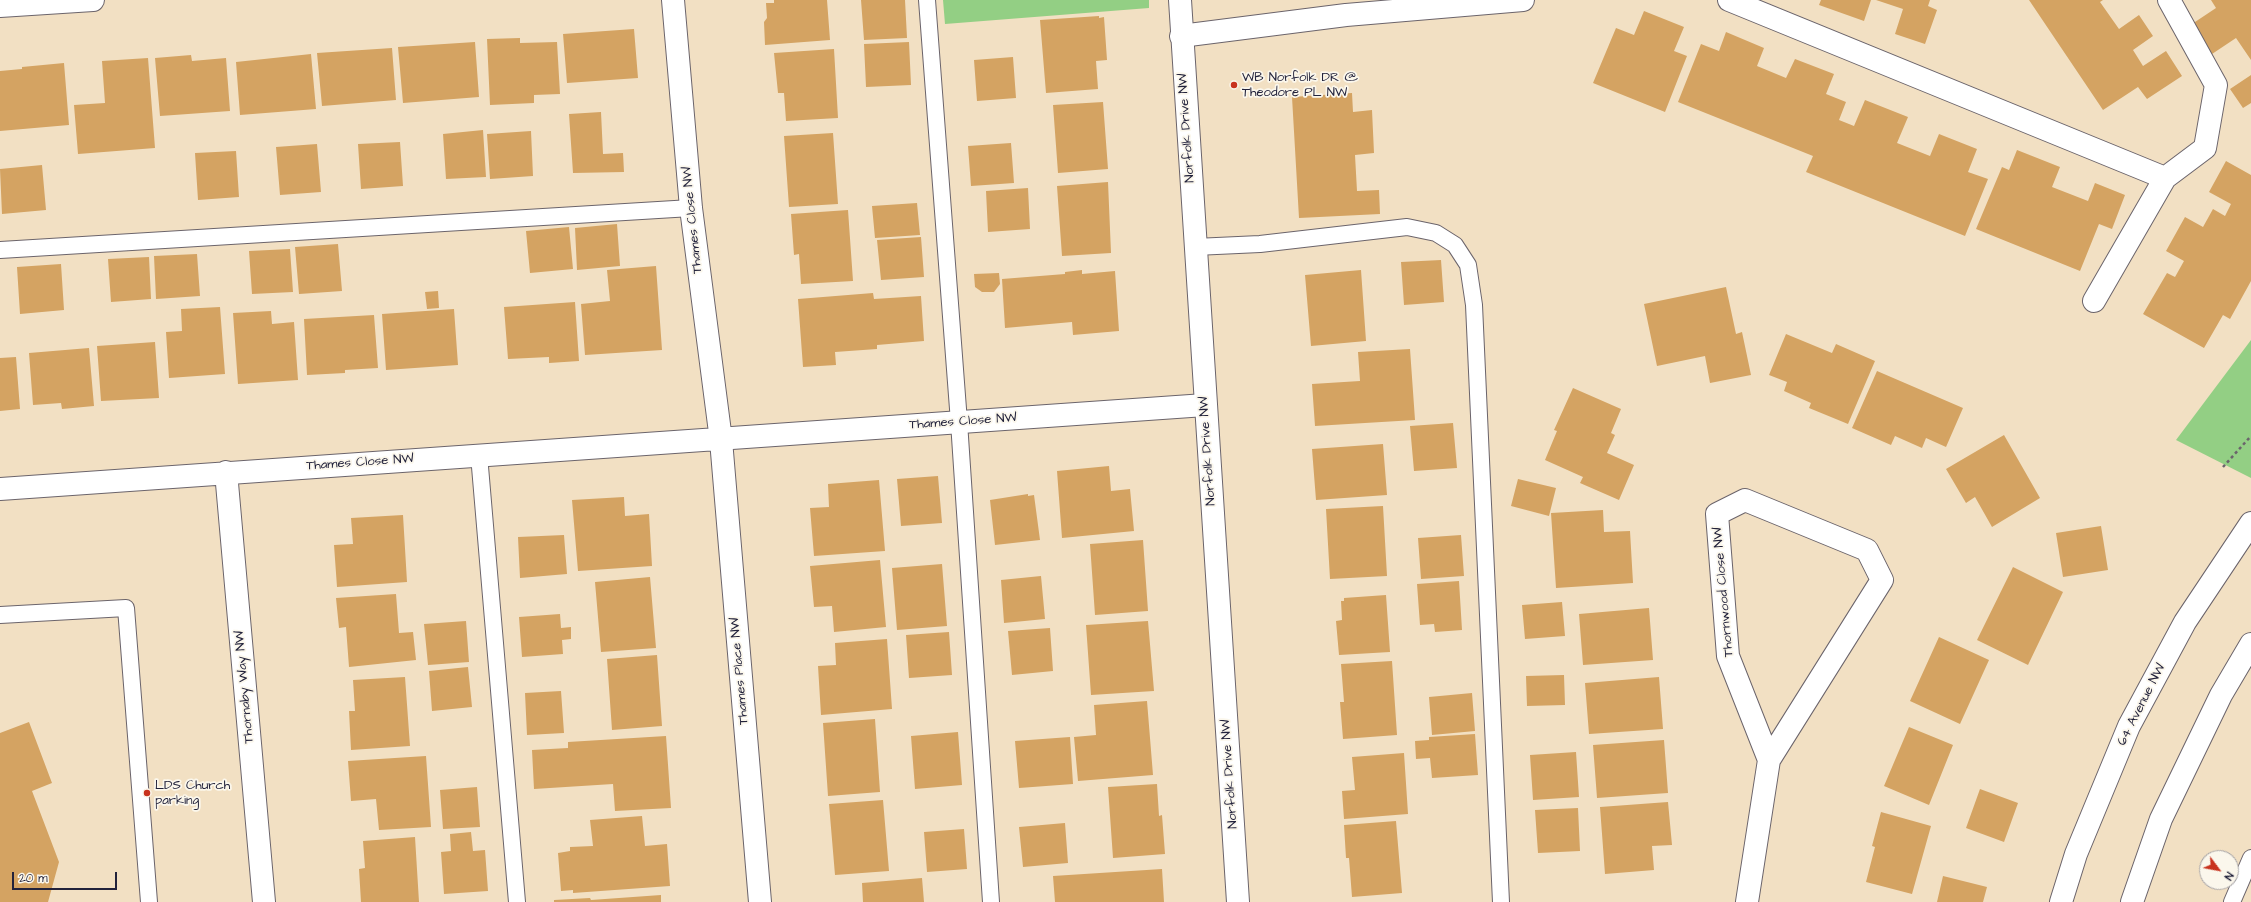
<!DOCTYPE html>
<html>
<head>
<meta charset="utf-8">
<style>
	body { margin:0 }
	#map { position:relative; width:2251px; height:902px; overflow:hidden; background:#f2e0c3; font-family:"Architects Daughter",sans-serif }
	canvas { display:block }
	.north { position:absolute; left:2199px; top:850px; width:40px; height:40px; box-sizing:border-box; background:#fbf7ec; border:1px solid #a4a2a5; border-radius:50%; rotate:122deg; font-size:11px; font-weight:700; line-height:16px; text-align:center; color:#22223b }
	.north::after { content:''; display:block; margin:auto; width:14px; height:18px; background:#c8321e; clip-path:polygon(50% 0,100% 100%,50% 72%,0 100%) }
	.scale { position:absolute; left:12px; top:872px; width:105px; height:18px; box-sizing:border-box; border:2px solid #22223b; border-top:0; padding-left:5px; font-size:12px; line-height:14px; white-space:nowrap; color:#22223b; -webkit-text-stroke:3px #fbf7ec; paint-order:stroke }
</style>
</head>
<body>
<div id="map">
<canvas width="2251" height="902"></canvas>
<div class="north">N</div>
<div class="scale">20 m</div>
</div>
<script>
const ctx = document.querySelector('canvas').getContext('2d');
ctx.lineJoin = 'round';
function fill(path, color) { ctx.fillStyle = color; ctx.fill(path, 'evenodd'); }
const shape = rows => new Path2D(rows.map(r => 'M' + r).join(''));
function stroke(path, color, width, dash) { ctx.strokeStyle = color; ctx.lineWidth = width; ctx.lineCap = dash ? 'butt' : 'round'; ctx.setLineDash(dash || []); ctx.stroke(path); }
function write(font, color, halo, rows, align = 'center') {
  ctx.font = font + ' "Architects Daughter",sans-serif'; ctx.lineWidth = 3.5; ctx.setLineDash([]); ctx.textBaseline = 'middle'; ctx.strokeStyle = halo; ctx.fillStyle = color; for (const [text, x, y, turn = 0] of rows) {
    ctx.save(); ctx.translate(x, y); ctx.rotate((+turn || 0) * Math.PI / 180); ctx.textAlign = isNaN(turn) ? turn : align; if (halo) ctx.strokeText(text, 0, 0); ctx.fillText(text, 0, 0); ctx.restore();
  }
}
const green = shape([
	[943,0,1149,0,1149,8,945,24],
	[2251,340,2251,478,2176,440]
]);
const building = shape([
	[774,0,827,0,830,40,765,45,764,22,767,18,766,3,774,3],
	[861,0,905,0,907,38,864,40],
	[1821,0,1871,0,1864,21,1819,5],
	[1876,0,1930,0,1928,6,1937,10,1925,44,1895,34,1903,9],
	[2029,0,2103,0,2100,2,2119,29,2139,15,2153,36,2133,50,2143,66,2166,51,2182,76,2147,99,2138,87,2103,110],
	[2211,0,2251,0,2251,60,2236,38,2212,54,2192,24,2216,8],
	[1644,11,1684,27,1674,51,1687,56,1665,112,1593,83,1616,28,1634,35],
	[1099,16,1099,18,1104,17,1107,60,1096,61,1098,89,1046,93,1040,20],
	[634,29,638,78,567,83,563,34],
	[1726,32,1764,48,1757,66,1786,78,1795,59,1834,74,1826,94,1846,102,1839,120,1854,126,1865,100,1908,117,1897,143,1930,156,1939,134,1977,149,1968,172,1988,179,1965,236,1806,172,1813,156,1678,102,1701,44,1719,51],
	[520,38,520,43,557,42,560,94,534,95,534,103,490,105,487,39],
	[475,42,479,97,403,103,398,47],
	[909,42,911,85,866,87,864,44],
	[392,48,396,100,322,106,317,53],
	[834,49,838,118,786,121,784,93,778,93,774,53],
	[311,54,316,109,240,115,236,62],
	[191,55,192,61,226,58,230,111,160,116,155,58],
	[1013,57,1016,98,977,101,974,60],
	[148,58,155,148,78,154,74,105,105,103,102,61],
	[64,63,69,125,0,131,0,71,22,69,22,67],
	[2251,75,2251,103,2243,108,2230,89],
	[1352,93,1353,112,1372,110,1374,153,1355,155,1357,191,1379,190,1380,214,1299,218,1292,97],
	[1103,102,1108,169,1058,173,1053,105],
	[601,112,603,154,623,153,624,172,573,173,569,114],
	[483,130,486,177,446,179,443,134],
	[531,131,533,176,490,179,487,134],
	[833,133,838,204,789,207,784,136],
	[400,142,403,186,361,189,358,144],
	[1011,143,1014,183,971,186,968,146],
	[317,144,321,192,280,195,276,147],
	[2017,150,2060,167,2052,187,2088,201,2095,183,2125,195,2112,229,2099,224,2080,271,1976,229,2002,167,2009,170],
	[236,151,239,197,198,200,195,153],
	[2226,161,2251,175,2251,281,2230,319,2223,315,2204,348,2143,314,2167,273,2175,277,2184,261,2166,251,2185,217,2203,227,2213,209,2225,216,2231,204,2209,192],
	[42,165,46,210,2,214,0,169],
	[1108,182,1111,253,1062,256,1057,186],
	[1028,188,1030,229,988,232,986,191],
	[917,203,920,235,875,238,872,206],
	[848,210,853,281,801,284,799,254,794,255,791,214],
	[617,224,620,266,577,270,575,228],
	[569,227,573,269,530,273,526,231],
	[921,237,924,277,881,280,877,240],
	[338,244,342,291,299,294,295,247],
	[290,249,293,292,252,294,249,251],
	[197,254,200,296,156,299,154,256],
	[149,257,151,299,111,302,108,259],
	[1441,260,1444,302,1404,305,1401,262],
	[61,264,64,310,20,314,17,267],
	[656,266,662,350,585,355,581,304,610,301,607,270],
	[1082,270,1082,274,1115,271,1119,331,1073,335,1072,322,1005,328,1002,279,1065,274,1065,272],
	[1361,270,1366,341,1311,346,1305,275],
	[999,273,1000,284,994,292,982,292,975,287,974,274],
	[1726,287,1736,334,1742,332,1751,375,1710,383,1705,356,1657,366,1644,304],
	[438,291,439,308,427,309,425,292],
	[873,293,874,299,921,296,924,341,877,345,877,349,835,352,836,365,803,367,798,299],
	[575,302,579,361,549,363,549,357,508,359,504,307],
	[220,307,225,374,169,378,166,332,182,331,181,309],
	[454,309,458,365,386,370,382,314],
	[271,311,272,324,294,322,298,380,238,384,233,313],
	[374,315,378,368,345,370,345,373,307,375,304,319],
	[1786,334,1832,353,1836,344,1875,361,1848,424,1809,408,1811,403,1784,391,1787,382,1769,375],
	[155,342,159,398,101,401,97,346],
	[89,348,94,406,62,409,61,403,33,405,29,353],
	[1410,349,1415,420,1315,426,1312,384,1360,381,1358,352],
	[16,357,20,409,0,411,0,358],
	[1877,371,1963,408,1946,447,1926,438,1922,448,1895,436,1891,445,1852,428],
	[1573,388,1621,409,1611,433,1615,435,1607,453,1634,465,1619,500,1580,483,1583,477,1545,460,1557,431,1554,430],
	[1453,423,1457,468,1414,471,1410,426],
	[2004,435,2040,498,1992,527,1975,497,1966,503,1946,469],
	[1383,444,1387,495,1316,500,1312,449],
	[1109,466,1111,491,1130,489,1134,531,1062,538,1057,471],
	[938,476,942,523,901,526,897,479],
	[1518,479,1556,488,1549,516,1511,506],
	[879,480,885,551,814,556,810,508,829,507,828,484],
	[1028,494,1028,496,1034,495,1040,540,995,545,990,500],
	[624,497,625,516,649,514,652,566,578,571,572,500],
	[1383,506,1387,576,1330,579,1326,509],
	[1603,510,1604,532,1630,531,1633,583,1556,588,1551,513],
	[403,515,407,582,337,587,334,545,353,544,351,518],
	[2101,526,2108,570,2063,577,2056,533],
	[564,535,567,574,520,578,518,537],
	[1461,535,1464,576,1421,579,1418,538],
	[1143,540,1148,611,1095,615,1090,544],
	[880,560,886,627,834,632,832,606,814,607,810,566],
	[942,564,947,626,897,630,892,568],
	[2013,567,2063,592,2028,665,1977,640],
	[1041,576,1045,619,1004,623,1001,580],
	[650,577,656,648,601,652,595,582],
	[1459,581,1462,630,1435,632,1434,624,1420,625,1417,584],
	[396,594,399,633,413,632,416,660,349,667,346,627,339,628,336,598],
	[1386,595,1390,652,1339,655,1336,621,1342,620,1341,601,1344,601,1344,598],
	[1562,602,1565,636,1525,639,1522,605],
	[1649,608,1653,660,1583,665,1579,614],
	[560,614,561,628,571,627,571,639,562,640,563,654,522,657,519,617],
	[466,621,469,662,428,665,424,624],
	[1148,621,1154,691,1091,695,1086,625],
	[1050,628,1053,671,1012,675,1008,631],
	[949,632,952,675,909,678,906,635],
	[1939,637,1989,660,1960,724,1910,701],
	[887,639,892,709,821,715,818,666,836,665,835,643],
	[657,655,662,726,612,730,607,659],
	[1392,661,1397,735,1343,739,1340,702,1344,702,1341,664],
	[468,667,472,707,432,711,429,671],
	[1564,675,1565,705,1527,706,1526,676],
	[405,677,410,746,351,750,349,711,355,711,353,680],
	[1659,677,1663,729,1589,734,1585,683],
	[561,691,564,733,527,735,525,693],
	[1472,693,1475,731,1432,735,1429,697],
	[1147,701,1153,775,1078,781,1074,737,1096,735,1094,705],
	[875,719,880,792,828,796,823,723],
	[29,722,52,783,32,791,59,862,48,902,0,902,0,733],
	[1909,727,1953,745,1929,805,1884,786],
	[958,732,962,785,915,789,911,736],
	[1475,734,1478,775,1432,778,1430,758,1416,759,1415,741,1429,740,1429,737],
	[666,736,671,808,615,811,613,784,534,789,532,750,568,748,568,742],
	[1070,737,1073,784,1019,788,1015,741],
	[1664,740,1668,793,1597,798,1593,745],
	[1576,752,1579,797,1533,800,1530,755],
	[1404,753,1408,814,1344,819,1342,791,1355,790,1352,757],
	[426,756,431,827,379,830,376,799,351,801,348,761],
	[1157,784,1159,816,1162,815,1165,854,1113,858,1108,787],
	[477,787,480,827,443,829,440,790],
	[1980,789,2018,803,2004,842,1966,828],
	[883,800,889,871,835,875,829,804],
	[1668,802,1672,845,1652,846,1654,870,1605,874,1600,807],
	[1578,808,1580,851,1538,853,1535,810],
	[1881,812,1931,826,1912,894,1866,882,1875,847,1872,846],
	[642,816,645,846,667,844,670,886,573,893,573,890,561,891,558,853,570,851,570,847,593,846,590,820],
	[1396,821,1402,893,1352,897,1349,858,1346,858,1344,825],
	[1065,823,1068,863,1023,867,1019,827],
	[964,829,967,869,927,872,924,832],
	[471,832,473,851,485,850,488,891,444,894,441,852,451,851,450,834],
	[415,837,419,902,361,902,359,869,365,868,363,841],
	[1162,869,1164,902,1055,902,1053,876],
	[1943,876,1987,887,1983,902,1937,902],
	[922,878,924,902,863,902,862,883],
	[661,895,661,902,554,902,554,900,590,898,591,900]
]);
const path = shape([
	[2223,467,2251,436]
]);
const service = shape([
	[927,0,959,422,991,902],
	[1195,247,1260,244,1407,227,1436,233,1455,245,1468,265,1474,305,1501,902],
	[0,250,691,208],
	[479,455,517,902],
	[0,615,126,608,149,902],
	[2232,902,2251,858]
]);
const minor = shape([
	[673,0,691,208,721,440,760,902],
	[1729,0,2165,178],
	[0,6,93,0],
	[1181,36,1346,15,1523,0],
	[2094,301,2165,178,2205,148,2216,85,2169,0],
	[226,472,264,902],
	[0,489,1205,405],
	[1747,902,1769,760,1882,580,1867,550,1745,500,1717,514,1728,656,1769,760]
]);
const tertiary = shape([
	[1180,0,1238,902]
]);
const secondary = shape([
	[2061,902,2076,854,2129,726,2185,622,2251,523],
	[2132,902,2161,819,2221,695,2251,644]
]);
const markers = [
	[1234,85,4,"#c8321e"],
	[147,793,4,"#c8321e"]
];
const poiNames = [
	["WB Norfolk DR @",1242,78],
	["Theodore PL NW",1242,93],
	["LDS Church",155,786],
	["parking",155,801]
];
const streetNames = [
	["Norfolk Drive NW",1187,128,-94],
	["Thames Close NW",693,220,-96],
	["Thames Close NW",963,422,-4],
	["Norfolk Drive NW",1208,451,-94],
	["Thames Close NW",360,463,-4],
	["Thornwood Close NW",1724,592,-95],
	["Thames Place NW",740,671,-95],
	["Thornaby Way NW",245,687,-95],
	["64 Avenue NW",2142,705,-63],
	["Norfolk Drive NW",1230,774,-94]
];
fill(green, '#93cf84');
fill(building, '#d4a362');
stroke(service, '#6b646b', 18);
stroke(minor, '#6b646b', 24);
stroke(tertiary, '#6b646b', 24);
stroke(secondary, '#6b646b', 24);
stroke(path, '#6b646b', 2.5, [3, 3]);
stroke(service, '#fff', 16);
stroke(minor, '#fff', 22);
stroke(tertiary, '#fff', 22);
stroke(secondary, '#fff', 22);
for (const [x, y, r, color] of markers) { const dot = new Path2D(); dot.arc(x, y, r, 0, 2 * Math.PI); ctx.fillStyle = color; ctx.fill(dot); stroke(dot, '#fbf7ec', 1.5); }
write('13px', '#22223b', '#fbf7ec', poiNames, 'left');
write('13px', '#22223b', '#fbf7ec', streetNames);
</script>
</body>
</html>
